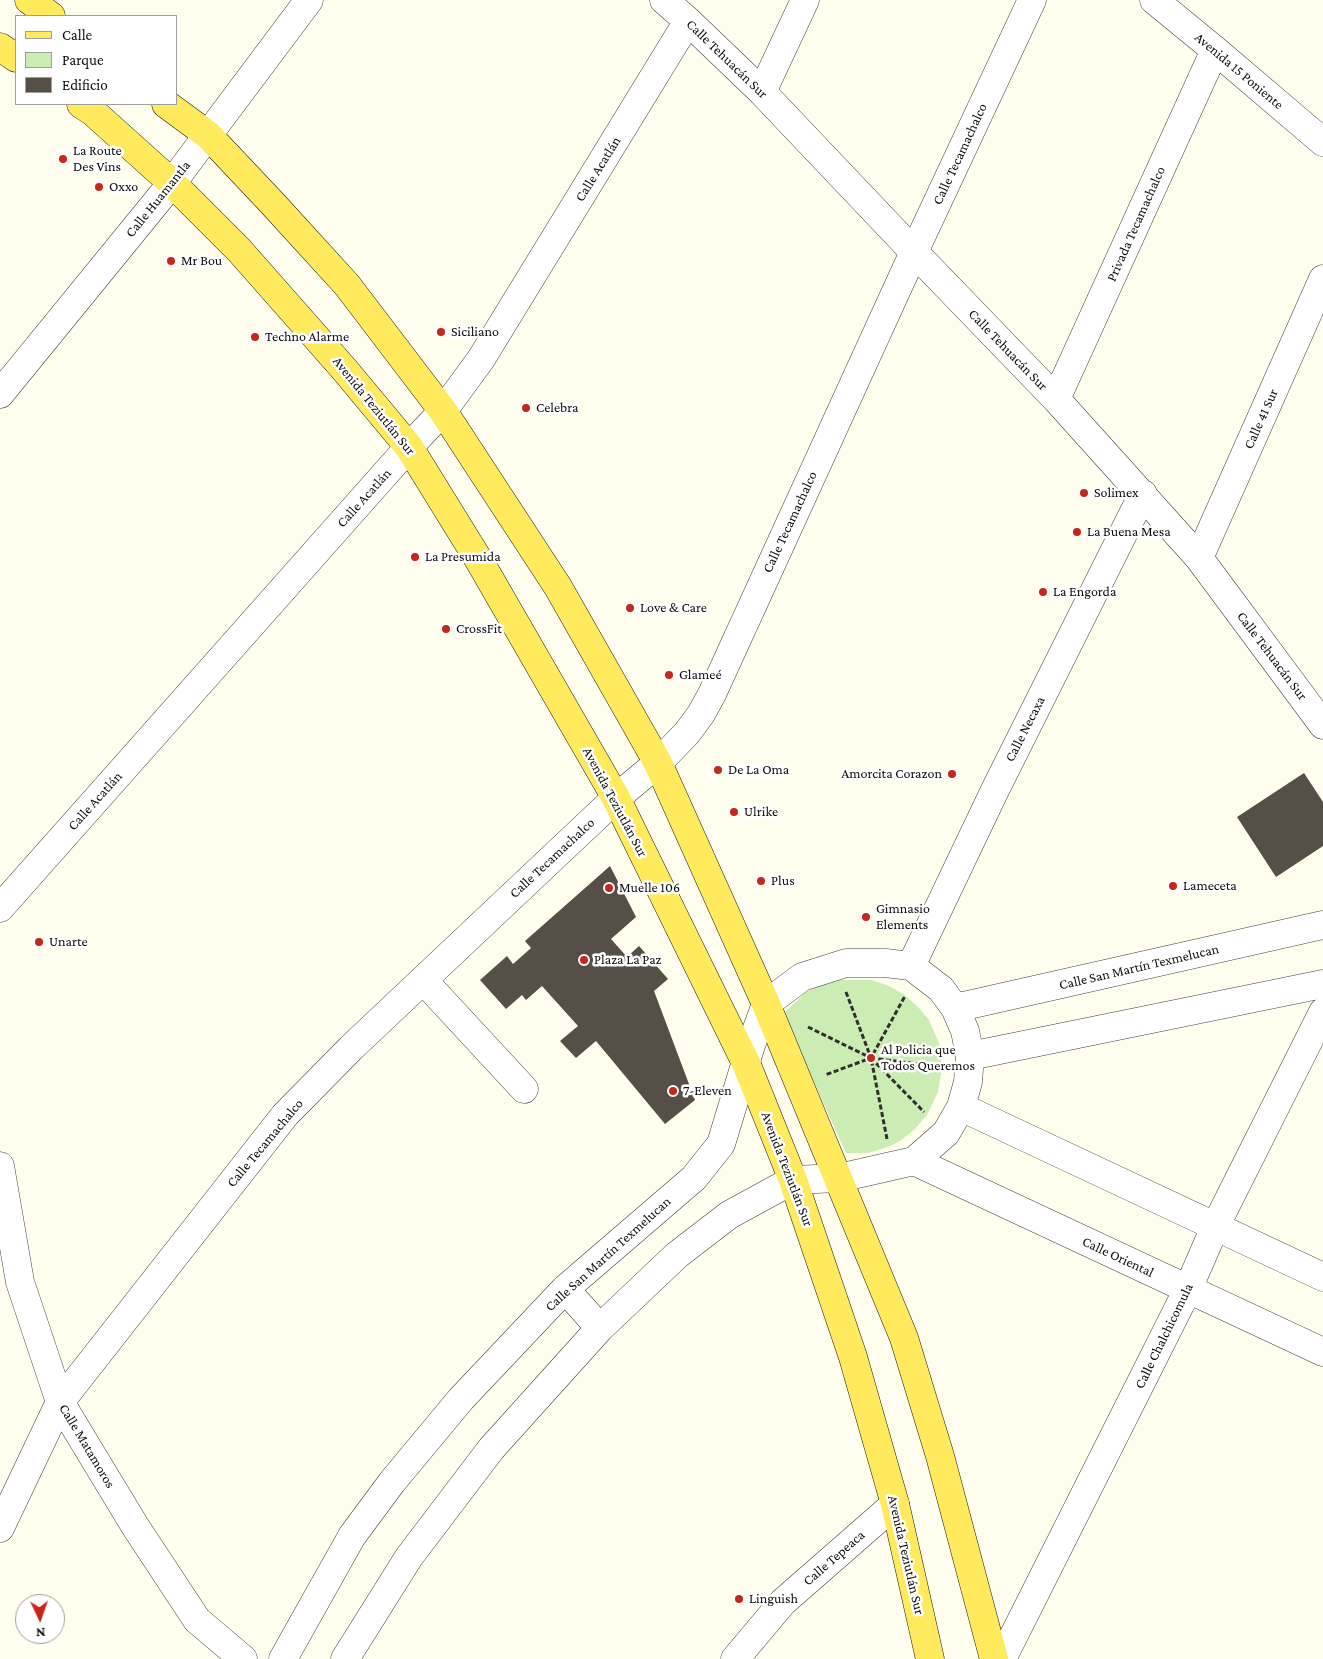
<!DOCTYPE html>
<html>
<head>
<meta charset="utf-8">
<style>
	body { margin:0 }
	#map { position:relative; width:1323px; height:1659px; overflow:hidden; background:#fffded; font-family:"Crimson Pro",serif }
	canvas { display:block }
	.legend { position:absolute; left:15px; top:15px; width:162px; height:90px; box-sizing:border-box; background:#fff; border:1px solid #9e9e9e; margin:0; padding:6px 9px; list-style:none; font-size:15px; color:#0d0d0d }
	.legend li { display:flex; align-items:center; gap:10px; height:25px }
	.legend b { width:25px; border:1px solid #9e9e9e }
	.north { position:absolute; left:15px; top:1594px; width:50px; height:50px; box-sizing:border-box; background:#fff; border:1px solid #9e9e9e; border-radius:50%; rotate:177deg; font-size:14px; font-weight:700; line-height:20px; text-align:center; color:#0d0d0d }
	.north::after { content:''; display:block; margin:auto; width:18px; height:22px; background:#c6261b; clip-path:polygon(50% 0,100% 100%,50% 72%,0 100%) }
</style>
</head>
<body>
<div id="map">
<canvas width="1323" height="1659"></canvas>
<ul class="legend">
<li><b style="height:6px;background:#ffe95d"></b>Calle</li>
<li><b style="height:14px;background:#cbecb3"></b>Parque</li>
<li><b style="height:14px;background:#564f48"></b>Edificio</li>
</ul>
<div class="north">N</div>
</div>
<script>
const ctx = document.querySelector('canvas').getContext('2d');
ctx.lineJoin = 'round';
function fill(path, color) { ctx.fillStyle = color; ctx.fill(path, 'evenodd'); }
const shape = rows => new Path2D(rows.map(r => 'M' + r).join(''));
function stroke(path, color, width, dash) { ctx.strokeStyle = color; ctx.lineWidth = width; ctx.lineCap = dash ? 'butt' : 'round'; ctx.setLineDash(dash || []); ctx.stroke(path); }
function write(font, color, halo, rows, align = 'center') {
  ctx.font = font + ' "Crimson Pro",serif'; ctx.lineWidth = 5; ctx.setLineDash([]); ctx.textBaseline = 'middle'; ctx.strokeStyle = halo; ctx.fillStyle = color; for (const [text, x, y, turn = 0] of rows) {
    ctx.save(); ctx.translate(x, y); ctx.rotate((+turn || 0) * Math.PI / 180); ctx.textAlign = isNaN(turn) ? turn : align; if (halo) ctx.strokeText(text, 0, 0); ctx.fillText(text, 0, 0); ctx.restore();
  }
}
const green = shape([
	[842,980,871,980,889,986,905,995,918,1007,929,1020,939,1043,942,1067,938,1092,927,1115,915,1129,900,1141,888,1147,868,1153,846,1153,783,1014,805,993,823,984]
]);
const building = shape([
	[1304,773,1323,802,1323,846,1276,877,1237,817],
	[610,866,636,917,611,939,627,957,639,946,668,979,654,991,695,1100,665,1124,596,1041,576,1058,560,1041,578,1026,542,986,526,1000,522,995,506,1009,480,980,507,956,513,964,531,948,525,941]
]);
const path = shape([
	[846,992,871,1058,905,996],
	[808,1027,871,1058,825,1075],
	[871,1058,924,1112],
	[887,1139,871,1058,942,1067]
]);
const minor = shape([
	[664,0,688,21,762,92,914,252,1056,399,1199,558,1323,725],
	[1154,0,1215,50,1323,142],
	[762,92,805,0],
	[0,394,172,183,309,0],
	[1056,399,1215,50],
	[1199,558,1323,279],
	[0,908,409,447,443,411,481,359,688,21],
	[911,966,995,790,1143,494],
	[423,980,524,1089],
	[955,1008,1323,925],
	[970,1056,1323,984],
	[961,1107,1323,1277],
	[914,1161,1323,1352],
	[0,1166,20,1282,60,1402,135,1526,197,1620,243,1659],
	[565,1289,600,1328],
	[0,1528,60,1402,285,1115,351,1048,423,980,616,798,658,763,687,733,701,714,712,694,914,252,1032,0],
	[283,1659,352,1536,392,1482,461,1399,565,1289,694,1178,721,1144,751,1045,766,1004,802,977,846,963,885,963,911,966,941,989,955,1008,965,1031,970,1056,968,1082,961,1107,946,1133,914,1161,839,1178,793,1180,729,1215,677,1255,600,1328,491,1449,409,1557,345,1659],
	[735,1659,783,1602,895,1504],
	[1002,1659,1188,1289,1215,1227,1323,1012]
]);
const major = shape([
	[29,0,51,16],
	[0,47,16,58],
	[81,104,93,112,172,183,239,250,344,369,409,447,480,562,616,798,746,1063,793,1180,853,1357,895,1504,930,1659],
	[166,104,208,135,274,205,347,285,443,411,558,587,658,763,766,1004,904,1338,940,1456,994,1659]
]);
const markers = [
	[63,159,5,"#c6261b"],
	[99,187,5,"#c6261b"],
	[171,261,5,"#c6261b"],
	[441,332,5,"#c6261b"],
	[255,337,5,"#c6261b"],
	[526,408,5,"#c6261b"],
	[1084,493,5,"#c6261b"],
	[1077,532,5,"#c6261b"],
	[415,557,5,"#c6261b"],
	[1043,592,5,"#c6261b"],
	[630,608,5,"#c6261b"],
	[446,629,5,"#c6261b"],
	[669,675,5,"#c6261b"],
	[718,770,5,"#c6261b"],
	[952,774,5,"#c6261b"],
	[734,812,5,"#c6261b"],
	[761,881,5,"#c6261b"],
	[1173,886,5,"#c6261b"],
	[609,888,5,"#c6261b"],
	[866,917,5,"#c6261b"],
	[39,942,5,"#c6261b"],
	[584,960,5,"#c6261b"],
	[871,1058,5,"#c6261b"],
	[673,1091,5,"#c6261b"],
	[739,1599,5,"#c6261b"]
];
const streetNames = [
	["Calle Tehuacán Sur",727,59,44],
	["Avenida 15 Poniente",1239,71,40],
	["Calle Tecamachalco",960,154,-65],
	["Calle Acatlán",598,169,-58],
	["Calle Huamantla",158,199,-51],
	["Privada Tecamachalco",1136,224,-66],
	["Calle Tehuacán Sur",1008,350,46],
	["Avenida Teziutlán Sur",374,406,51],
	["Calle 41 Sur",1261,419,-66],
	["Calle Acatlán",364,498,-48],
	["Calle Tecamachalco",790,522,-65],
	["Calle Tehuacán Sur",1272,656,53],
	["Calle Necaxa",1025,729,-63],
	["Calle Acatlán",95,801,-48],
	["Avenida Teziutlán Sur",615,802,62],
	["Calle Tecamachalco",552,858,-43],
	["Calle San Martín Texmelucan",1139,967,-13],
	["Calle Tecamachalco",265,1143,-50],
	["Avenida Teziutlán Sur",787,1169,69],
	["Calle San Martín Texmelucan",608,1254,-42],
	["Calle Oriental",1118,1257,25],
	["Calle Chalchicomula",1164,1336,-64],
	["Calle Matamoros",87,1446,59],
	["Avenida Teziutlán Sur",906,1555,77],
	["Calle Tepeaca",834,1558,-41]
];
const poiNames = [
	["La Route",73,151],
	["Des Vins",73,167],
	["Oxxo",109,187],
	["Mr Bou",181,261],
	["Siciliano",451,332],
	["Techno Alarme",265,337],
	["Celebra",536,408],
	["Solimex",1094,493],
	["La Buena Mesa",1087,532],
	["La Presumida",425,557],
	["La Engorda",1053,592],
	["Love & Care",640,608],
	["CrossFit",456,629],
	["Glameé",679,675],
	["De La Oma",728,770],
	["Amorcita Corazon",942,774,"right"],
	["Ulrike",744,812],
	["Plus",771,881],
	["Lameceta",1183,886],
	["Muelle 106",619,888],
	["Gimnasio",876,909],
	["Elements",876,925],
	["Unarte",49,942],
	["Plaza La Paz",594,960],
	["Al Policia que",881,1050],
	["Todos Queremos",881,1066],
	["7-Eleven",683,1091],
	["Linguish",749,1599]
];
fill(green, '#cbecb3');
fill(building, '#564f48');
stroke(minor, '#404040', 29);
stroke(major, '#1e1e1e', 29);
stroke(path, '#2f2f2f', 3, [5, 2.5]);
stroke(minor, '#fff', 28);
stroke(major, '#ffe95d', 28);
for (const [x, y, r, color] of markers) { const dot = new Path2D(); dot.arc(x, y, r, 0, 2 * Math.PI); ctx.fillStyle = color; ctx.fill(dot); stroke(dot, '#fff', 2); }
write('14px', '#0d0d0d', '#fff', streetNames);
write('14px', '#0d0d0d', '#fff', poiNames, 'left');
</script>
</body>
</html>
